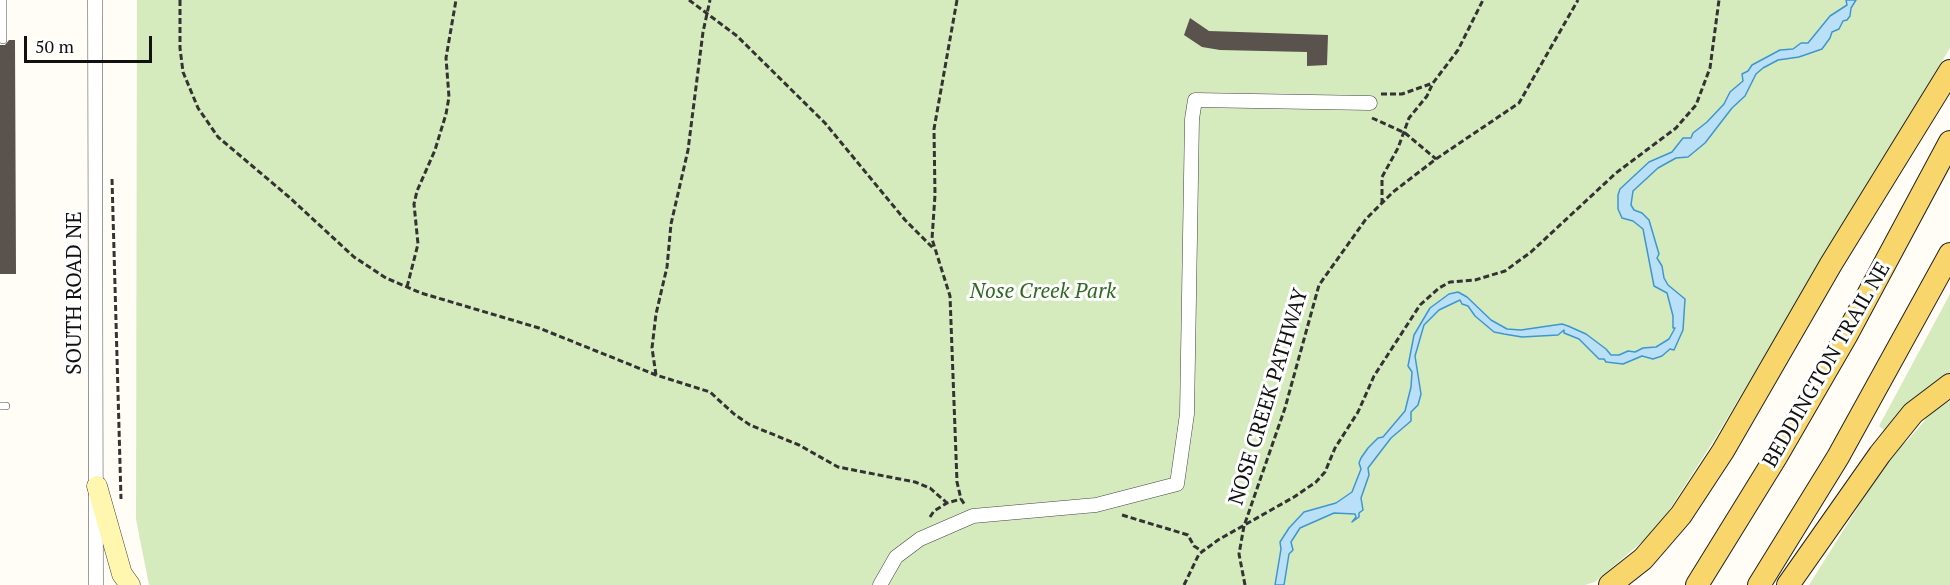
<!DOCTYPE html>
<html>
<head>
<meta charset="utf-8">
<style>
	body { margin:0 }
	#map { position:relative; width:1950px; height:585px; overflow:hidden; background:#fffdf5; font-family:"PT Serif",serif }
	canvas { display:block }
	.scale { position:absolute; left:24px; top:36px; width:128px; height:27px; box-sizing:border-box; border:3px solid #111; border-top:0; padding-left:8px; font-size:18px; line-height:21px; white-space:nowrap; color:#111; -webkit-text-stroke:4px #fff; paint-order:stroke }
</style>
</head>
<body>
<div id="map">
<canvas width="1950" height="585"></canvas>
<div class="scale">50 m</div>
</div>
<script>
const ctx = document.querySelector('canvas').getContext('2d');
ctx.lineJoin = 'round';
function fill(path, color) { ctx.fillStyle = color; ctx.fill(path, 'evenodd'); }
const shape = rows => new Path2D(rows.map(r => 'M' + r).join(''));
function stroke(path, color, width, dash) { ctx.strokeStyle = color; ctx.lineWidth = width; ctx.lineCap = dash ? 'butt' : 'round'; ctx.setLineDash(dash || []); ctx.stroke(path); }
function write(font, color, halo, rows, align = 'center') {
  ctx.font = font + ' "PT Serif",serif'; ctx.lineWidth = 6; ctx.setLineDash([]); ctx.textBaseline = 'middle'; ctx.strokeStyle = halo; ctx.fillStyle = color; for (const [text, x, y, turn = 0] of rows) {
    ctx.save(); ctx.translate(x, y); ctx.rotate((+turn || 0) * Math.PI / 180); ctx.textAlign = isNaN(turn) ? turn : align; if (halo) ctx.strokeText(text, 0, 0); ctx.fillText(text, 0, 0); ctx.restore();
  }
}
const green = shape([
	[137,0,1950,0,1950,48,1714,440,1657,529,1595,582,1585,585,149,585,136,519],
	[1950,294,1950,378,1909,403,1884,430,1879,426],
	[1950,401,1950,585,1809,585,1890,456,1907,441,1932,412]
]);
const water = shape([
	[1846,0,1856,0,1851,8,1850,16,1847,20,1843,21,1839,29,1832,32,1830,38,1822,49,1799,57,1778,60,1763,68,1756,74,1745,96,1732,108,1705,143,1688,157,1676,158,1658,168,1633,191,1631,205,1634,210,1642,213,1649,220,1659,254,1657,258,1662,266,1664,278,1668,285,1685,299,1683,330,1674,350,1670,349,1662,356,1653,359,1642,356,1623,364,1606,362,1604,359,1599,359,1579,339,1564,333,1564,330,1558,335,1522,337,1504,334,1494,332,1475,316,1468,306,1462,304,1460,300,1439,310,1424,325,1415,356,1421,394,1418,405,1411,412,1411,421,1391,438,1368,468,1369,475,1361,498,1363,510,1359,513,1359,517,1352,522,1356,517,1355,514,1334,513,1300,528,1291,542,1293,550,1289,554,1284,585,1275,585,1281,549,1280,542,1289,528,1304,512,1336,503,1352,492,1361,469,1359,463,1361,458,1368,448,1378,438,1383,437,1405,411,1411,387,1412,372,1408,366,1414,335,1430,308,1449,294,1458,292,1467,297,1491,320,1507,329,1521,330,1562,324,1568,326,1586,334,1606,349,1611,355,1619,355,1628,351,1635,352,1643,348,1656,347,1669,339,1675,328,1673,328,1673,316,1667,293,1654,286,1643,229,1633,221,1622,218,1618,209,1618,195,1620,189,1649,162,1672,152,1683,138,1691,138,1693,133,1707,122,1724,104,1730,92,1743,81,1742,74,1748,71,1752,65,1780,50,1793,49,1801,43,1808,43,1830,16,1847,5,1846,0]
]);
const building = shape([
	[1190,18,1209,31,1328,35,1327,65,1307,66,1307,52,1220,50,1202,47,1184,35],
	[9,40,15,40,16,274,0,274,0,45,5,45]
]);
const path = shape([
	[180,0,180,48,183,72,198,108,218,137,289,197,354,257,386,278,421,293,539,328,656,375,710,392,734,414,750,425,799,445,838,467,915,482,930,488,947,503],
	[689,0,737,36,825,123,905,220,933,248],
	[957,0,934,129,935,195,932,239,950,296,957,482,961,499,965,505],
	[1381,94,1402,94,1433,83,1458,50,1483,0],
	[1372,118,1405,133,1436,159],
	[112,179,121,499],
	[1382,204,1382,177,1398,148,1409,118,1427,96,1432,85],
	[407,287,418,244,414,204,417,191,435,150,446,114,449,97,446,58,456,0],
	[656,375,652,348,656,314,667,267,671,224,688,150,703,32,710,0],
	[1122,515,1188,535,1194,546,1202,551],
	[930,517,934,511,947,503,961,499],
	[1184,585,1199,554,1218,540,1294,497,1316,482,1325,472,1335,448,1358,412,1374,376,1420,305,1439,288,1450,282,1475,280,1505,271,1531,252,1616,173,1676,128,1696,105,1710,68,1719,0],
	[1245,585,1239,554,1244,526,1285,408,1319,285,1366,219,1393,192,1436,159,1519,103,1578,0]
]);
const lane = shape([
	[3,40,3,0],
	[0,406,6,406]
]);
const street = shape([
	[95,0,96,585],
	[880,585,896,557,920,539,973,516,1096,505,1177,484,1187,414,1192,119,1195,100,1370,103]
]);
const secondary = shape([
	[97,486,122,574,130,585]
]);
const primary = shape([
	[1610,585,1643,559,1681,515,1723,451,1831,264,1950,71],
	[1697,585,1776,457,1846,336,1950,142],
	[1759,585,1838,457,1950,254],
	[1788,585,1880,454,1913,413,1950,385]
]);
const parkNames = [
	["Nose Creek Park",1043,292]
];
const streetNames = [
	["SOUTH ROAD NE",75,293,-90],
	["BEDDINGTON TRAIL NE",1827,365,-60],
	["NOSE CREEK PATHWAY",1269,397,-73]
];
fill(green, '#d5ebbd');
fill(water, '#b9e0f7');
stroke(water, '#3f96cf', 1.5);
fill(building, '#5a524d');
stroke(lane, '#444', 8);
stroke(street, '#444', 15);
stroke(secondary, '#333', 21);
stroke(primary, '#222', 24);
stroke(path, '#333', 3, [6, 3]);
stroke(lane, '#fff', 7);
stroke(street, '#fff', 14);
stroke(secondary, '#fff6b0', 20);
stroke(primary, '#f9d66b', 22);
write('italic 21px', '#2f6b1f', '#fff', parkNames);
write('21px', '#111', '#fff', streetNames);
</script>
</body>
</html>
